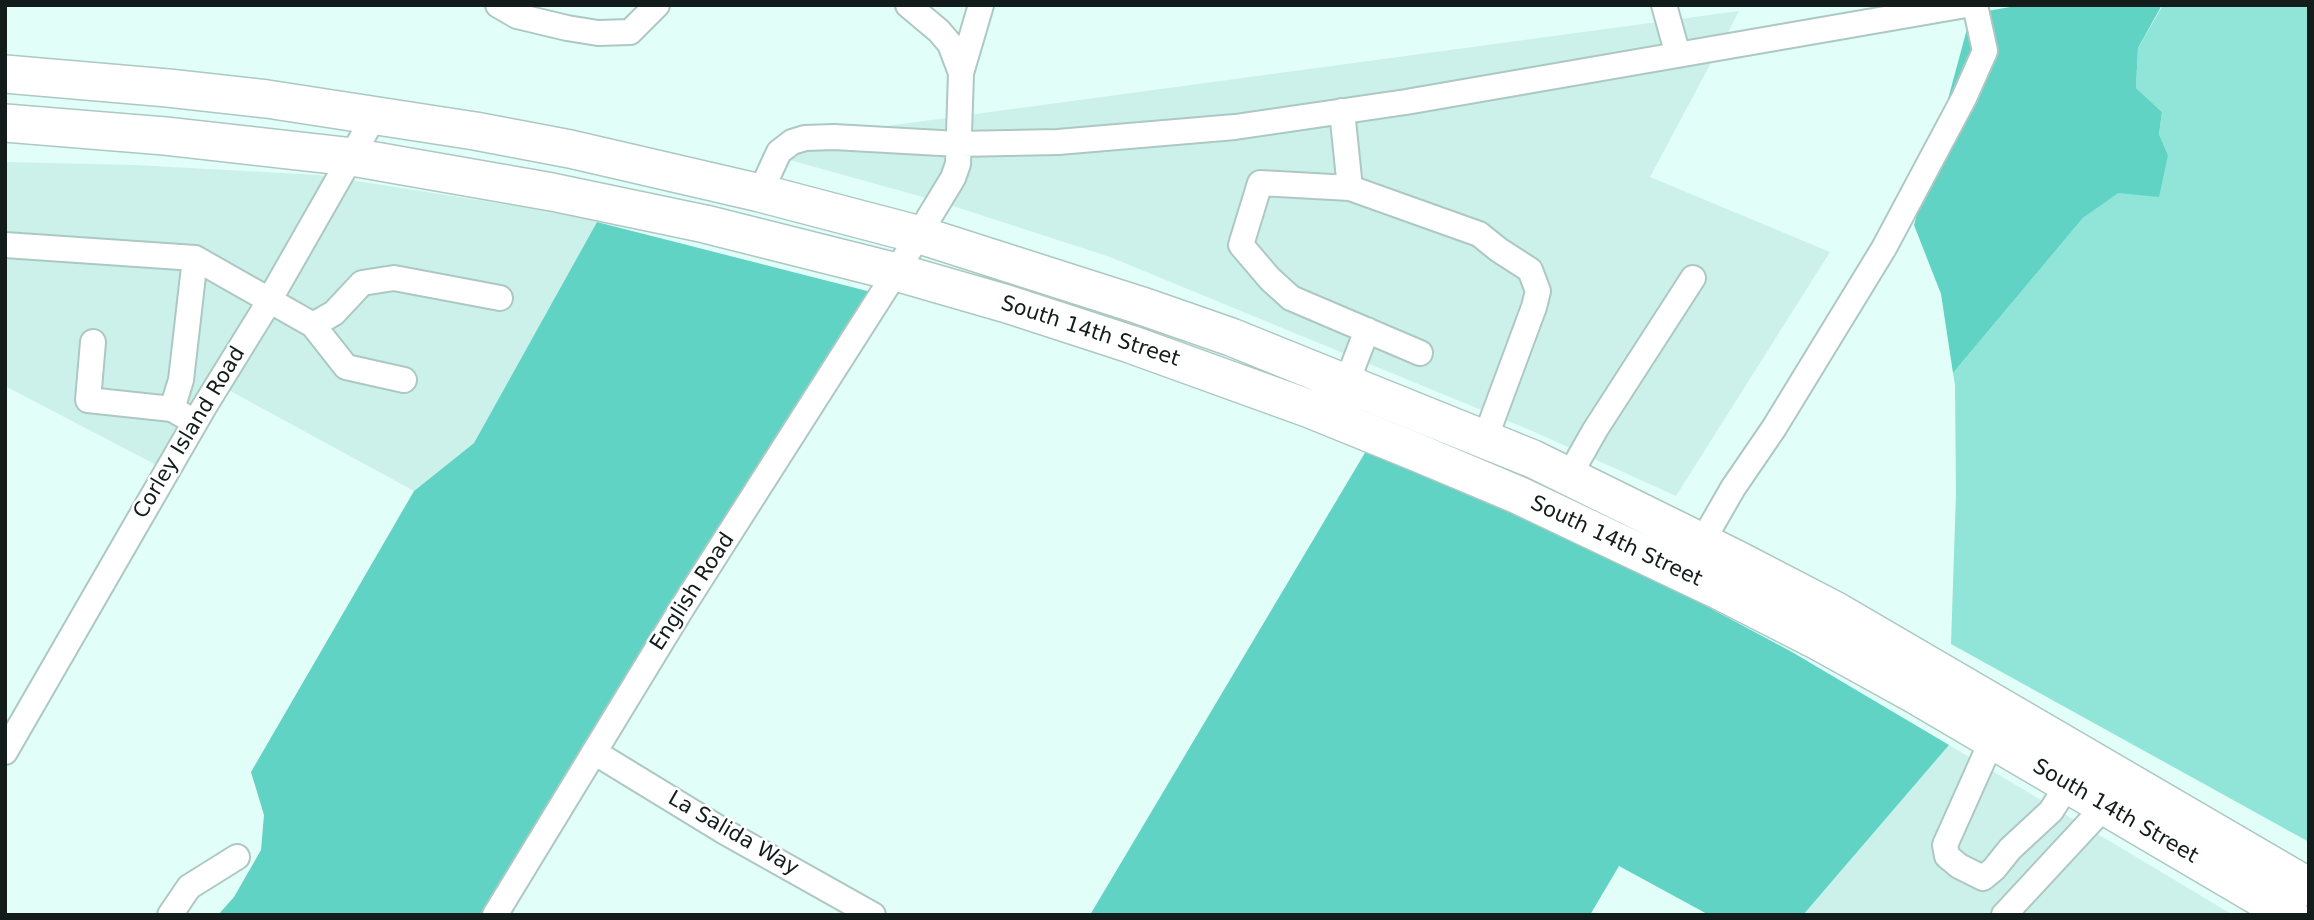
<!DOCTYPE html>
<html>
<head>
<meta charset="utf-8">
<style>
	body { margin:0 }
	#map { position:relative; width:2314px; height:920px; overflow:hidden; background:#e2fef9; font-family:"DejaVu Sans",sans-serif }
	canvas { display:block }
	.frame { position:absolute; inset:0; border:7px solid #121c1a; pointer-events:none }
</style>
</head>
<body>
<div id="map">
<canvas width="2314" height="920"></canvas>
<div class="frame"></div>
</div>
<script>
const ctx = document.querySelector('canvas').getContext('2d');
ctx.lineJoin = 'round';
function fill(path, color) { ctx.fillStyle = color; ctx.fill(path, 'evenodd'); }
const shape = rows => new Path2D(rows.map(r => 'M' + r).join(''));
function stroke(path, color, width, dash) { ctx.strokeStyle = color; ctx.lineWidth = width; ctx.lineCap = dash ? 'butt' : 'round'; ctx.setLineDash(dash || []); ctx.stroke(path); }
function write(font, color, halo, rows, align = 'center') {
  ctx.font = font + ' "DejaVu Sans",sans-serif'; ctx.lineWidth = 5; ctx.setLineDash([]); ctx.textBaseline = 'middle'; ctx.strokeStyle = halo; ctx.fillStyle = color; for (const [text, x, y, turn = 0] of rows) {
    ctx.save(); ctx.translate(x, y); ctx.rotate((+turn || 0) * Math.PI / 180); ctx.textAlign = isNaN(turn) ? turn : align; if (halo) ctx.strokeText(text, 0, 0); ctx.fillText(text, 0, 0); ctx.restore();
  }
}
const built = shape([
	[1739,11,1725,38,1232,118,1057,133,857,130],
	[1713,59,1650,177,1830,252,1676,496,1537,433,1110,257,950,205,967,152],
	[807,147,948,152,948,162,930,199,786,159],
	[5,162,135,165,319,175,573,215,597,222,474,443,414,491,212,381,162,468,5,386],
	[1949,745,2233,915,1803,915]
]);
const green = shape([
	[2163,5,2309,5,2309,842,1951,644,1956,493,1955,385,1953,373,2083,218,2168,155,2159,134,2162,112,2136,88,2138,48]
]);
const forest = shape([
	[2021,5,2162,5,2138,48,2136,88,2162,112,2159,134,2168,155,2159,197,2118,193,2083,218,1953,373,1941,294,1914,225,1971,14],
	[597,222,875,293,495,915,218,915,234,897,261,850,264,815,251,772,414,491,474,443],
	[1366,451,1481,496,1678,591,1792,652,1949,745,1803,915,1709,915,1619,866,1590,915,1090,915]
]);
const minor = shape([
	[498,5,517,16,567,28,598,33,630,32,657,5],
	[1664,5,1678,55],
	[961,73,981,5],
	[1342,111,1350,188,1479,234,1499,250,1530,270,1538,291,1534,307,1485,439],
	[1350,188,1260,183,1241,245,1270,279,1291,298,1420,353],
	[760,193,779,152,792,142,805,138,834,137,958,144,1058,142,1235,127,1406,102,1966,5],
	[5,245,195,258,313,325,346,367,404,380],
	[313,325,334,313,362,283,394,278,500,298],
	[93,342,88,400,172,409,195,422],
	[1347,382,1367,330],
	[172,409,181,380,195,258],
	[1569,476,1595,430,1693,278],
	[1702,542,1733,488,1774,428,1884,248,1964,98,1985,51,1975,5],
	[1992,740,1945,845,1947,856,1959,866,1983,878,1994,869,2010,849,2051,811,2068,784],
	[5,752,204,407,262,313,375,115],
	[594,752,725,832,873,915],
	[170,915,189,887,237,857],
	[495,915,682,608,896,272,953,178,958,164,961,73,950,44,939,31,908,5],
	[2004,915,2105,806]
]);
const highway = shape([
	[5,74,168,88,267,99,475,131,570,149,760,193,920,235,1139,305,1231,337,1533,459,1736,559,1836,611,2309,887],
	[5,123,165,136,352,157,552,192,705,224,896,272,1007,304,1130,344,1310,409,1416,452,1518,495,1718,590,1818,641,1914,694,2290,915]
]);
const streetNames = [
	["South 14th Street",1090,332,18],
	["Corley Island Road",190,433,-59],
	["South 14th Street",1616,542,25],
	["English Road",693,592,-57],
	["South 14th Street",2115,812,30],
	["La Salida Way",733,834,30]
];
fill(built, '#ccf1eb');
fill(green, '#90e5d8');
fill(forest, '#60d3c4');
stroke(minor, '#adc8c3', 28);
stroke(highway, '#adc8c3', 40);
stroke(minor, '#fff', 24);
stroke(highway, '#fff', 37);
write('21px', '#121c1a', '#fff', streetNames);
</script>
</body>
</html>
